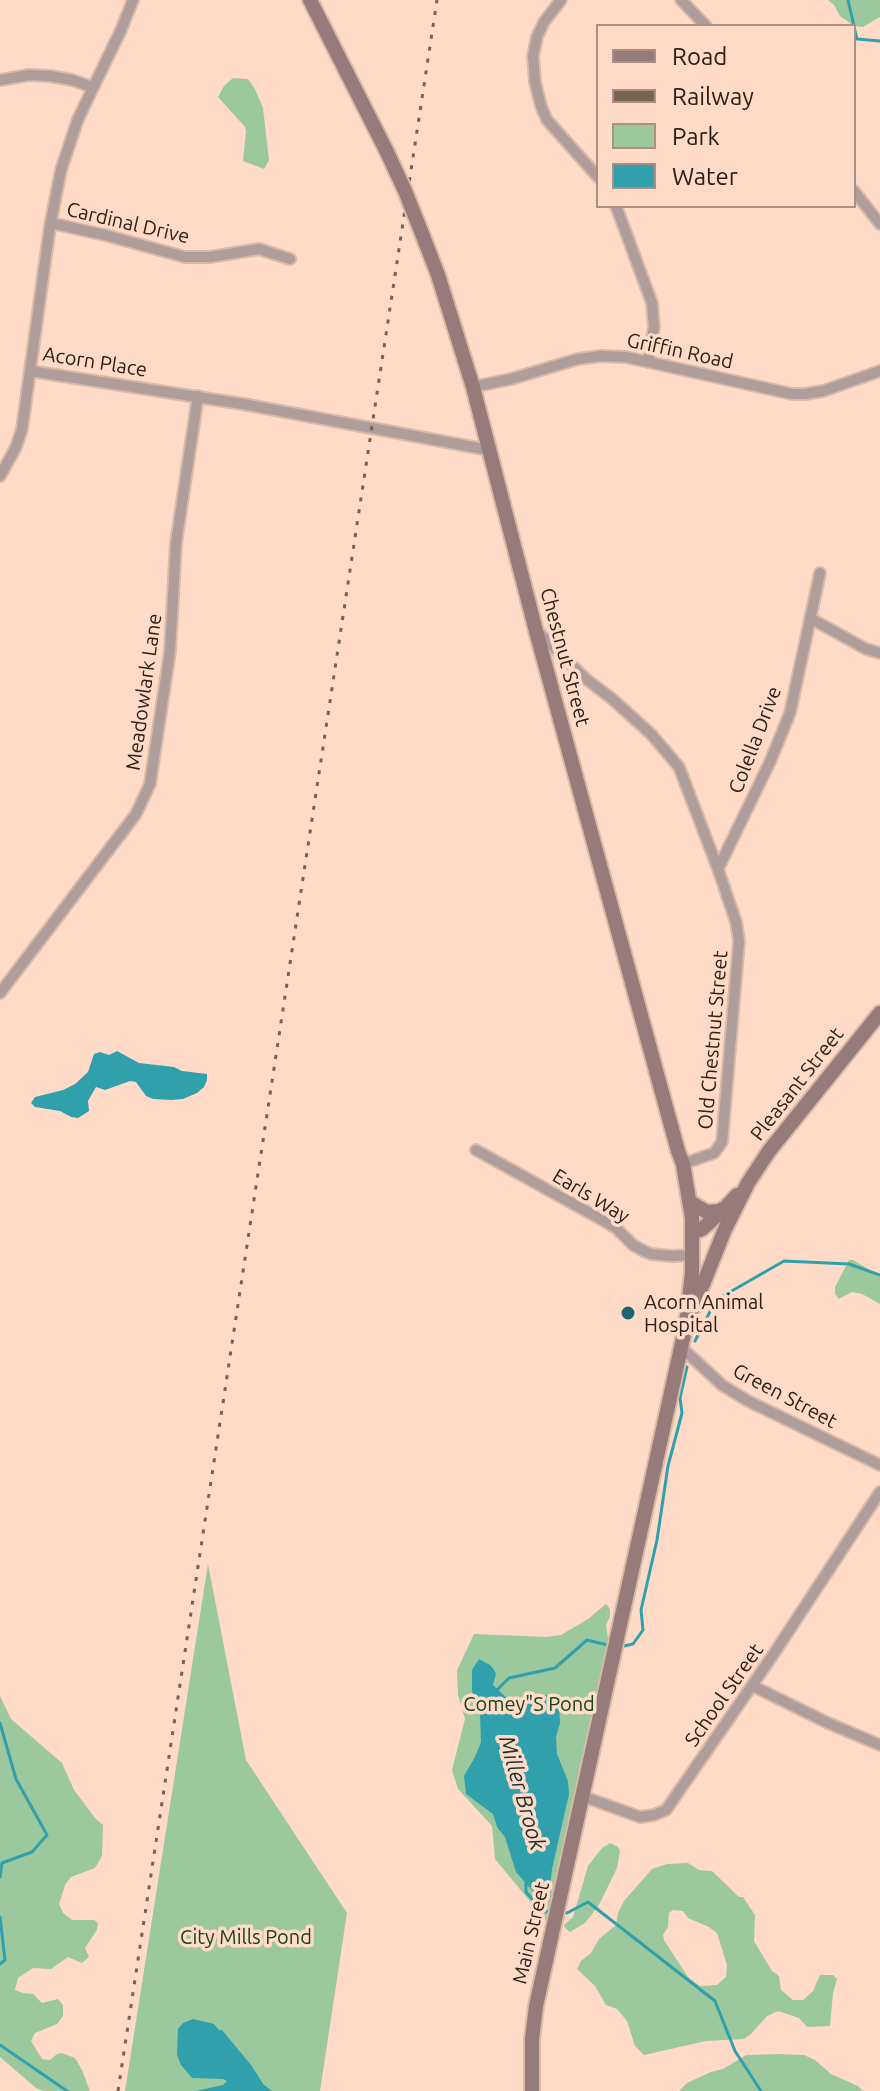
<!DOCTYPE html>
<html>
<head>
<meta charset="utf-8">
<style>
	body { margin:0 }
	#map { position:relative; width:880px; height:2091px; overflow:hidden; background:#ffdbc7; font-family:Ubuntu,sans-serif }
	canvas { display:block }
	.legend { position:absolute; left:596px; top:24px; width:260px; height:184px; box-sizing:border-box; background:#ffdbc7; border:2px solid #ab9081; margin:0; padding:10px 14px; list-style:none; font-size:24px; color:#2c2018 }
	.legend li { display:flex; align-items:center; gap:16px; height:40px }
	.legend b { width:40px; border:2px solid #ab9081 }
</style>
</head>
<body>
<div id="map">
<canvas width="880" height="2091"></canvas>
<ul class="legend">
<li><b style="height:10px;background:#957b79"></b>Road</li>
<li><b style="height:10px;background:#776256"></b>Railway</li>
<li><b style="height:22px;background:#9bc89d"></b>Park</li>
<li><b style="height:22px;background:#30a0ac"></b>Water</li>
</ul>
</div>
<script>
const ctx = document.querySelector('canvas').getContext('2d');
ctx.lineJoin = 'round';
function fill(path, color) { ctx.fillStyle = color; ctx.fill(path, 'evenodd'); }
const shape = rows => new Path2D(rows.map(r => 'M' + r).join(''));
function stroke(path, color, width, dash) { ctx.strokeStyle = color; ctx.lineWidth = width; ctx.lineCap = dash ? 'butt' : 'round'; ctx.setLineDash(dash || []); ctx.stroke(path); }
function write(font, color, halo, rows, align = 'center') {
  ctx.font = font + ' Ubuntu,sans-serif'; ctx.lineWidth = 7; ctx.setLineDash([]); ctx.textBaseline = 'middle'; ctx.strokeStyle = halo; ctx.fillStyle = color; for (const [text, x, y, turn = 0] of rows) {
    ctx.save(); ctx.translate(x, y); ctx.rotate((+turn || 0) * Math.PI / 180); ctx.textAlign = isNaN(turn) ? turn : align; if (halo) ctx.strokeText(text, 0, 0); ctx.fillText(text, 0, 0); ctx.restore();
  }
}
const green = shape([
	[828,0,880,0,880,17,863,27,854,26,840,16,834,5],
	[233,78,248,79,255,89,263,108,269,160,264,169,243,161,246,132,245,127,218,97,224,86],
	[849,1260,853,1260,880,1276,880,1304,862,1294,852,1292,839,1299,835,1294,835,1287],
	[208,1564,246,1760,347,1913,320,2091,125,2091],
	[606,1604,610,1609,610,1617,606,1625,608,1638,611,1639,547,1922,495,1859,492,1826,458,1789,452,1770,465,1719,458,1695,457,1670,474,1634,546,1637,561,1635,588,1619],
	[0,1696,11,1719,62,1763,74,1790,95,1818,103,1825,102,1856,95,1868,71,1877,65,1885,59,1904,63,1913,72,1920,94,1920,98,1923,97,1930,85,1948,89,1957,82,1963,68,1957,51,1969,33,1968,18,1978,15,1990,23,1993,33,1994,42,2003,58,1999,63,2005,63,2016,57,2024,35,2033,31,2041,42,2059,50,2060,57,2054,62,2053,75,2058,82,2070,90,2091,43,2091,36,2088,0,2057],
	[610,1843,618,1847,620,1851,617,1868,599,1905,585,1923,570,1932,565,1928,564,1925,573,1917,588,1866,602,1848],
	[688,1863,699,1870,712,1871,739,1897,743,1897,755,1915,754,1941,772,1971,779,1976,781,1990,793,2000,803,2000,813,1991,820,1975,833,1975,837,1979,833,1993,830,2026,807,2027,799,2018,778,2011,767,2016,751,2034,744,2039,706,2041,644,2055,635,2046,627,2021,617,2009,606,2005,595,1986,577,1969,581,1961,591,1953,599,1939,616,1925,618,1913,624,1901,652,1869,667,1864],
	[673,1910,683,1911,688,1918,709,1927,717,1933,727,1965,726,1977,717,1985,700,1986,688,1977,664,1940,663,1935,668,1927,669,1913],
	[780,2054,804,2055,815,2060,831,2074,858,2086,863,2091,679,2091,687,2083,711,2072,723,2069,746,2055]
]);
const water = shape([
	[117,1051,139,1063,174,1067,182,1071,207,1074,207,1080,204,1087,197,1093,183,1099,171,1100,153,1099,146,1096,136,1082,130,1081,105,1090,96,1087,88,1101,89,1111,78,1118,71,1117,60,1111,35,1107,31,1103,35,1097,63,1090,75,1084,88,1072,94,1054,100,1052,109,1055],
	[479,1659,490,1665,494,1670,496,1674,493,1685,508,1699,521,1703,534,1695,552,1695,559,1705,560,1723,556,1737,557,1754,568,1781,569,1794,552,1869,550,1887,551,1897,545,1902,537,1896,516,1872,505,1837,497,1827,493,1814,466,1794,464,1776,475,1757,481,1742,480,1715,472,1691,472,1670],
	[193,2019,214,2024,219,2030,222,2030,251,2065,264,2085,272,2091,196,2091,223,2085,227,2081,223,2079,192,2078,181,2065,177,2055,178,2029,183,2023]
]);
const stream = shape([
	[848,0,854,26],
	[854,27,857,39,880,41],
	[695,1341,716,1300,784,1261,849,1264,880,1275],
	[624,1646,633,1644,643,1630,641,1610,657,1540,668,1466,682,1413,680,1398,687,1367],
	[494,1693,509,1678,555,1668,587,1640,608,1645],
	[0,1723,16,1779,47,1835,32,1852,2,1863,0,1877],
	[526,1880,526,1892,543,1911,553,1912],
	[561,1912,567,1913,588,1902,715,2001,735,2051,761,2091],
	[0,1917,5,1960,0,1964],
	[0,2045,67,2091]
]);
const street = shape([
	[561,0,544,22,537,37,533,56,535,82,541,106,547,120,598,177],
	[681,0,706,26],
	[0,80,29,75,50,76,72,80,92,87],
	[854,191,880,224],
	[616,206,652,303,654,327,648,362],
	[51,223,105,235,185,257,210,257,259,249,290,259],
	[30,371,243,404,489,450],
	[473,387,511,379,578,359,601,356,626,357,792,394,805,394,823,391,880,371],
	[0,476,16,447,22,429,50,226,61,170,78,119,121,30,133,0],
	[810,618,866,649,880,653],
	[537,631,586,679,611,698,651,734,679,767,718,869,736,922,739,941,722,1142,714,1153,683,1164],
	[718,869,770,762,790,713,820,573],
	[0,993,136,814,150,784,170,651,176,543,198,396],
	[476,1150,604,1221,616,1228,633,1245,644,1251,651,1254,672,1256,692,1255],
	[681,1347,722,1385,748,1401,880,1465],
	[753,1686,828,1723,880,1745],
	[582,1796,640,1817,654,1815,666,1810,773,1655,880,1492]
]);
const secondary = shape([
	[310,0,387,152],
	[421,231,438,275,473,387,536,631,678,1151,683,1164,692,1218,692,1273,686,1325,536,2006,532,2039,532,2091],
	[690,1202,707,1212,719,1211,726,1207,737,1195],
	[692,1233,702,1229,723,1210],
	[694,1307,725,1229,748,1183,769,1151,880,1013]
]);
const rail = shape([
	[118,2091,437,0]
]);
const secondaryBridge = shape([
	[387,152,405,191,421,231]
]);
const markers = [
	[628,1313,8,"#1b6472"]
];
const streetNames = [
	["Cardinal Drive",128,223,13],
	["Griffin Road",680,351,12],
	["Acorn Place",95,362,9],
	["Chestnut Street",565,657,75],
	["Meadowlark Lane",144,692,-82],
	["Colella Drive",755,740,-69],
	["Old Chestnut Street",713,1040,-85],
	["Pleasant Street",797,1084,-52],
	["Earls Way",591,1196,31],
	["Green Street",785,1396,28],
	["School Street",724,1695,-55],
	["Main Street",531,1933,-77]
];
const poiNames = [
	["Acorn Animal",644,1302],
	["Hospital",644,1325]
];
const parkNames = [
	["Comey\"S Pond",529,1704],
	["City Mills Pond",246,1937]
];
const waterNames = [
	["Miller Brook",522,1793,74]
];
fill(green, '#9bc89d');
fill(water, '#30a0ac');
stroke(stream, '#30a0ac', 3);
stroke(street, '#d9b9a8', 14);
stroke(secondary, '#d9b9a8', 18);
stroke(street, '#af9d9b', 10);
stroke(secondary, '#957b79', 14);
stroke(rail, '#776256', 3, [4, 8]);
stroke(secondaryBridge, '#d9b9a8', 18, []);
stroke(secondaryBridge, '#957b79', 14);
for (const [x, y, r, color] of markers) { const dot = new Path2D(); dot.arc(x, y, r, 0, 2 * Math.PI); ctx.fillStyle = color; ctx.fill(dot); stroke(dot, '#ffdbc7', 3); }
write('20px', '#2c2018', '#ffdbc7', streetNames);
write('20px', '#2c2018', '#ffdbc7', poiNames, 'left');
write('20px', '#13471b', '#ffdbc7', parkNames);
write('italic 22px', '#183033', '#ffdbc7', waterNames);
</script>
</body>
</html>
